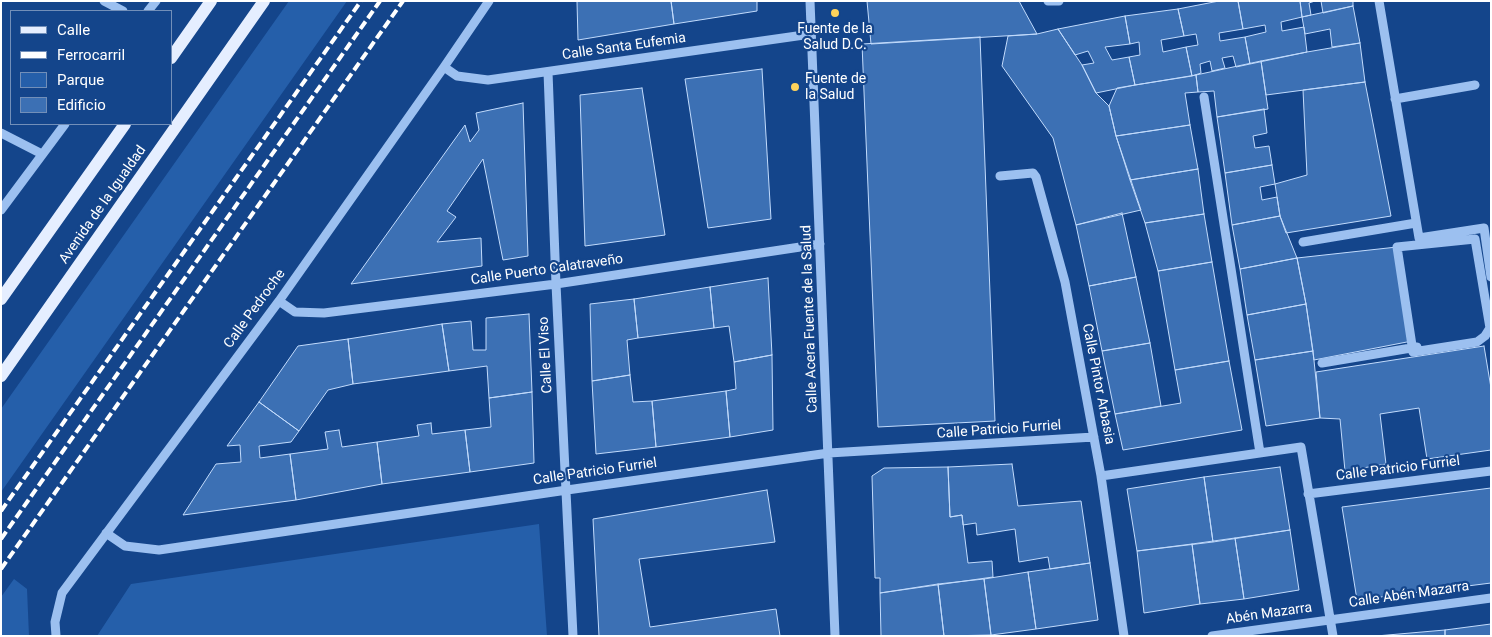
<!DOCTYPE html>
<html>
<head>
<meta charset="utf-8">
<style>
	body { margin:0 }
	#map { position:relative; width:1492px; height:637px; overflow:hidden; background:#14458b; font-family:Roboto,sans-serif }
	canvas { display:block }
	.frame { position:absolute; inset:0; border:2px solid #fff; pointer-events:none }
	.legend { position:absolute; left:10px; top:10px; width:162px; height:115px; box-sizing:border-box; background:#14458b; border:1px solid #728fb9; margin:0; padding:6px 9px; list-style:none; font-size:15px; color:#fff }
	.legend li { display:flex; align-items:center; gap:10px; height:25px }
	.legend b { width:25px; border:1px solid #728fb9 }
</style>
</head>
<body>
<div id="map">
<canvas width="1492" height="637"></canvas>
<div class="frame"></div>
<ul class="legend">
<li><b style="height:6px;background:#e5eeff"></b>Calle</li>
<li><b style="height:6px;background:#fff"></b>Ferrocarril</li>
<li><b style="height:14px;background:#255faa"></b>Parque</li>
<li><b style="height:14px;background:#3c70b4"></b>Edificio</li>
</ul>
</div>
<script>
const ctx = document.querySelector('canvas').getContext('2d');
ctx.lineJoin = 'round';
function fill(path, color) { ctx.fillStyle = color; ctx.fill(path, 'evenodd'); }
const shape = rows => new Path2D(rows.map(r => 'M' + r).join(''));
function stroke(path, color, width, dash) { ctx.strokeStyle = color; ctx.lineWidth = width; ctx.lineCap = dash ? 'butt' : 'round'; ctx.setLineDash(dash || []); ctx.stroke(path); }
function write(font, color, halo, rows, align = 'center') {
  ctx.font = font + ' Roboto,sans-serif'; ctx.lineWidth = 4.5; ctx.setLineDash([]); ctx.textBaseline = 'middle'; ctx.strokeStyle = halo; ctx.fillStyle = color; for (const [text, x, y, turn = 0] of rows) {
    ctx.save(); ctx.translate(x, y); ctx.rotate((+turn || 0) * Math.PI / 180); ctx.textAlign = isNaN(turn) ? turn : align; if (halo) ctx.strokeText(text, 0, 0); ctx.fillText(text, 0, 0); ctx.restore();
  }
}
const green = shape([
	[289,1,347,1,1,492,1,409],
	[539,524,547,636,97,636,131,584],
	[14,579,27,589,29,636,1,636,1,597]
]);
const building = shape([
	[577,1,671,1,674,24,578,40,577,1],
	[671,1,757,1,757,11,674,24,671,1],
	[867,1,1019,1,1037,34,871,44,867,1],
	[1219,1,1238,1,1243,29,1219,33,1220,41,1245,37,1250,64,1236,67,1233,56,1222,58,1225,68,1212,71,1210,61,1200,64,1201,73,1192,76,1186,47,1198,45,1196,34,1184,36,1178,9,1219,1],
	[1238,1,1300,1,1302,17,1281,22,1282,31,1304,27,1307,52,1250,64,1245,37,1266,32,1265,25,1243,29,1238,1],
	[1300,1,1315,1,1309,3,1311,15,1302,17,1300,1],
	[1321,1,1353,1,1353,6,1323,13,1321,1],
	[1353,6,1360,43,1332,47,1330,29,1305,34,1302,17,1353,6],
	[1178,9,1184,36,1161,40,1163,52,1186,47,1192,76,1135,85,1129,57,1140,55,1139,42,1130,44,1125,16,1178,9],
	[1125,16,1130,44,1105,47,1112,60,1129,57,1135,85,1096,93,1082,65,1094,63,1088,51,1075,55,1058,29,1125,16],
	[1058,29,1082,65,1096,93,1109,106,1116,136,1141,210,1076,225,1053,138,1002,66,1008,36,1037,34,1058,29],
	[980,37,995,421,878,427,862,44,980,37],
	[1360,43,1365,82,1266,95,1261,61,1307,52,1360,43],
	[1261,61,1268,109,1217,117,1214,91,1198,92,1196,75,1261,61],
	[762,69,771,219,708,228,685,79,762,69],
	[1196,75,1198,92,1185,93,1190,125,1116,136,1109,106,1117,88,1196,75],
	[1365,82,1391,216,1286,233,1280,216,1275,184,1307,175,1303,90,1365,82],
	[642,88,665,235,585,246,580,95,642,88],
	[523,103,528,256,503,260,483,159,447,211,456,217,437,242,481,238,482,266,351,284,465,125,470,142,479,130,476,113,523,103],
	[1264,109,1267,133,1253,136,1255,148,1269,146,1272,165,1225,173,1217,117,1264,109],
	[1190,125,1198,169,1130,180,1116,136,1190,125],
	[1272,165,1275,184,1260,187,1262,200,1277,197,1280,216,1232,225,1225,173,1272,165],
	[1198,169,1204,214,1145,223,1130,180,1198,169],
	[1122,213,1136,277,1089,286,1076,225,1122,213],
	[1204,214,1212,262,1158,271,1145,223,1204,214],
	[1280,216,1297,258,1240,269,1232,225,1280,216],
	[1397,247,1412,341,1314,360,1306,304,1297,258,1397,247],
	[1297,258,1306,304,1247,315,1240,269,1297,258],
	[1212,262,1229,361,1175,370,1158,271,1212,262],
	[1136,277,1150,343,1102,351,1089,286,1136,277],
	[768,278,772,355,734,362,729,326,714,328,710,287,768,278],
	[710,287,714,328,638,338,634,299,710,287],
	[634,299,638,338,627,340,630,375,592,381,590,304,634,299],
	[1306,304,1313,351,1255,360,1247,315,1306,304],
	[529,314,532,392,489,398,487,366,449,371,442,324,471,321,473,350,486,350,486,318,529,314],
	[442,324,449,371,353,384,348,339,442,324],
	[348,339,353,384,328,390,299,431,259,402,298,346,348,339],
	[1150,343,1161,406,1115,414,1102,351,1150,343],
	[1484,346,1491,388,1491,450,1427,459,1419,408,1380,414,1386,464,1345,471,1340,419,1320,418,1316,372,1484,346],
	[1313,351,1320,418,1266,426,1255,360,1313,351],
	[772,355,773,430,730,437,726,391,736,389,734,362,772,355],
	[1229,361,1242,430,1123,450,1115,414,1181,403,1175,370,1229,361],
	[630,375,633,402,652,401,656,447,596,454,592,381,630,375],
	[726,391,730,437,656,447,652,401,726,391],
	[532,392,534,463,470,472,465,430,491,427,489,398,532,392],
	[259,402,299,431,291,442,259,446,260,458,290,454,296,500,183,515,216,464,241,462,240,445,227,446,259,402],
	[431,423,432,434,465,430,470,472,382,484,377,442,419,436,417,425,431,423],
	[339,430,342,447,377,442,382,484,296,500,290,454,328,449,325,432,339,430],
	[1012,464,1018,506,1081,501,1090,563,1050,569,1048,557,1019,562,1015,529,977,535,976,523,963,525,962,515,950,517,948,467,1012,464],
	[948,467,950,517,962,515,968,563,992,561,993,577,880,593,880,578,875,578,872,476,884,468,948,467],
	[1280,467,1290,530,1213,542,1204,477,1280,467],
	[1204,477,1213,542,1137,551,1127,489,1204,477],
	[1491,488,1491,583,1357,600,1342,507,1491,488],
	[767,490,775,542,639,559,650,627,776,609,780,636,599,636,593,519,767,490],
	[1290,530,1299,590,1244,599,1235,538,1290,530],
	[1235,538,1244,599,1200,604,1192,544,1235,538],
	[1192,544,1200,604,1144,613,1137,551,1192,544],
	[1090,563,1098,620,1036,629,1028,572,1090,563],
	[1028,572,1036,629,991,635,984,579,1028,572],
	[984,579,991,635,944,636,938,584,984,579],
	[938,584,944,636,881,636,880,593,938,584],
	[1491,624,1491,636,1445,636,1445,630,1491,624],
	[1445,630,1445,636,1376,636,1445,630]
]);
const minor = shape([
	[104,1,123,11],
	[810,1,835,636],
	[1048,1,1059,1],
	[1379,1,1419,238,1484,228,1491,277],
	[148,11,156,1],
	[444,67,457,76,488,80,811,34],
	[548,72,556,284,573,636],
	[1204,97,1260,453],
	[1395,99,1475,85],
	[1,133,42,154],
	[1000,176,1033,173,1036,177,1065,282,1101,476,1124,636],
	[1,210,65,124],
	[1475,239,1490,328,1485,336,1477,342,1413,352,1397,247,1475,239],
	[1303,242,1416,223],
	[279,301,295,312,324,313,556,284,820,244],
	[1322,363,1417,347],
	[1101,476,1301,447,1333,636],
	[1308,494,1491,471],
	[106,533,125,546,159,550,567,490,829,453,1094,437],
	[56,636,55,622,62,593,279,301,444,67,489,1],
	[1212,636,1491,598]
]);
const major = shape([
	[171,58,211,1],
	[1,299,125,124],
	[1,376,264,1]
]);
const rail = shape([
	[1,511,361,1],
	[1,539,380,1],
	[1,569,403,1]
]);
const markers = [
	[835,13,5,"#ffd35b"],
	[795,87,5,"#ffd35b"]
];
const poiNames = [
	["Fuente de la",835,29],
	["Salud D.C.",835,45],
	["Fuente de",805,79,"left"],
	["la Salud",805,95,"left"]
];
const streetNames = [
	["Calle Santa Eufemia",624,47,-8],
	["Avenida de la Igualdad",103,205,-55],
	["Calle Puerto Calatraveño",547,270,-8],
	["Calle Pedroche",255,309,-54],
	["Calle Acera Fuente de la Salud",810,319,-92],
	["Calle El Viso",546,355,-93],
	["Calle Pintor Arbasia",1098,384,79],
	["Calle Patricio Furriel",999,430,-4],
	["Calle Patricio Furriel",1398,469,-7],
	["Calle Patricio Furriel",595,472,-8],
	["Calle Abén Mazarra",1409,595,-8],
	["Abén Mazarra",1269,614,-8]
];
fill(green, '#255faa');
fill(building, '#3c70b4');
stroke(building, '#c2dbfc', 1);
stroke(minor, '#9cc0f0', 9);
stroke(major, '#e5eeff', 12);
stroke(rail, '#fff', 4, [9, 4]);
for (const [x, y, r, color] of markers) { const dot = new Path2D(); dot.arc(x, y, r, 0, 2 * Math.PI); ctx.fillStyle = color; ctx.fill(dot); stroke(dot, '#14458b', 2); }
write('14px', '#fff', '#14458b', poiNames);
write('14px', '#fff', '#14458b', streetNames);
</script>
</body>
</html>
